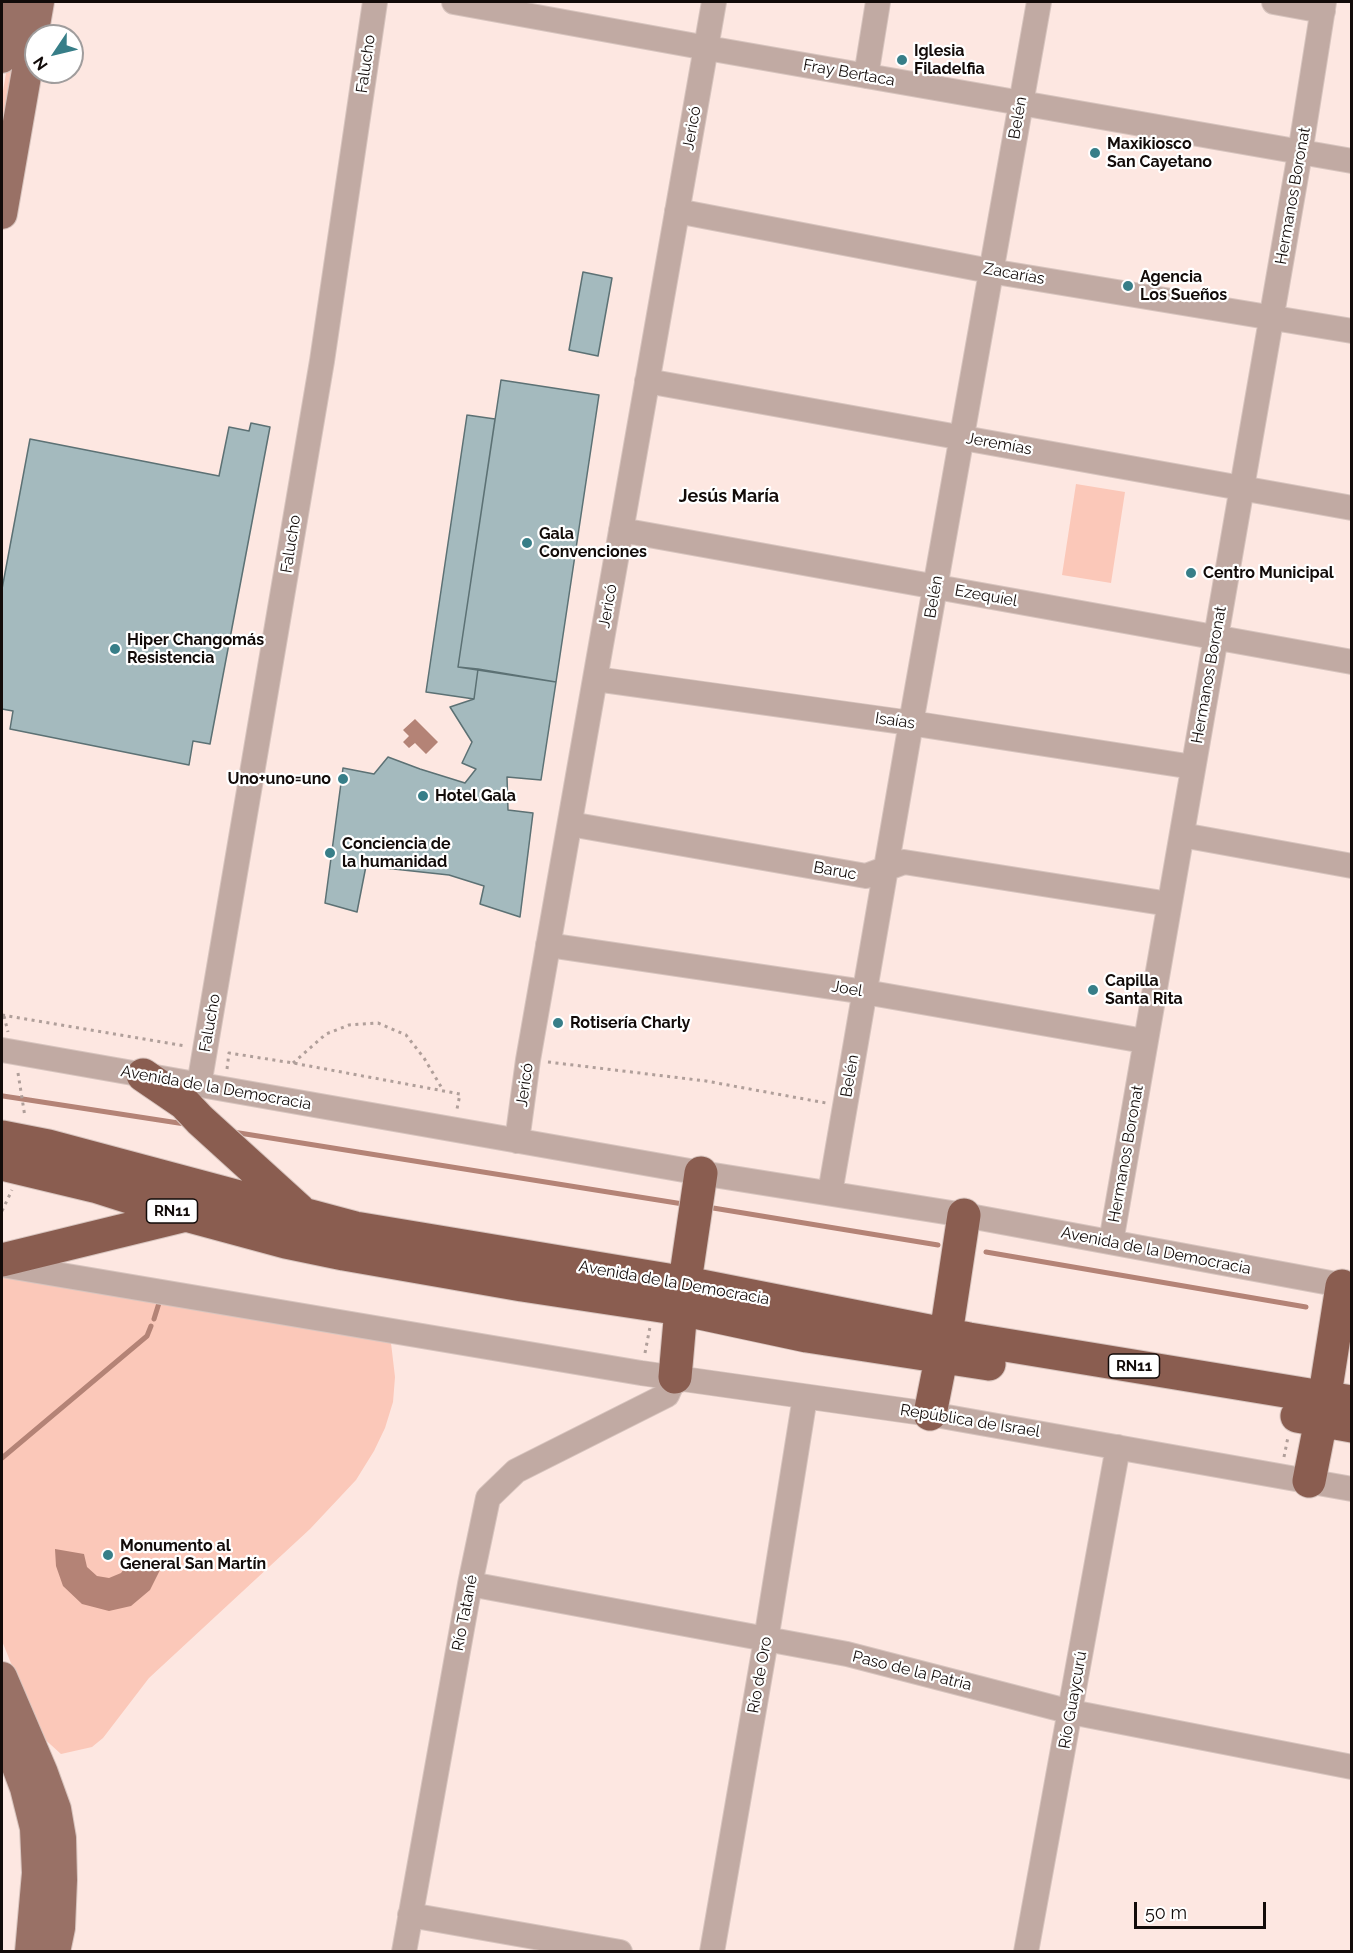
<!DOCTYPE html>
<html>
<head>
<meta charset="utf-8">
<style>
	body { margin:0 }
	#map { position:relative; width:1353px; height:1953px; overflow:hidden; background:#fde7e1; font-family:Raleway,sans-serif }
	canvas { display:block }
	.frame { position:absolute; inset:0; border:3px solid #120b09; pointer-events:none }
	.north { position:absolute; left:24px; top:24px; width:60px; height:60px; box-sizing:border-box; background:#fff; border:2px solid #a09d9d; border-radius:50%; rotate:235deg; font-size:16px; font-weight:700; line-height:24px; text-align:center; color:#120b09 }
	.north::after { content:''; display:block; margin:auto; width:21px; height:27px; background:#377e88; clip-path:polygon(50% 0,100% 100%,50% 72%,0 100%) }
	.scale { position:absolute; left:1134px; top:1902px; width:132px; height:27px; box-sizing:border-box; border:3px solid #120b09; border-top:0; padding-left:8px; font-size:18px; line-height:21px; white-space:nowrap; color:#120b09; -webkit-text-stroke:4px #fff; paint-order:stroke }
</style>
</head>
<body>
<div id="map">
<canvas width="1353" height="1953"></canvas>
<div class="frame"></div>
<div class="north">N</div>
<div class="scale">50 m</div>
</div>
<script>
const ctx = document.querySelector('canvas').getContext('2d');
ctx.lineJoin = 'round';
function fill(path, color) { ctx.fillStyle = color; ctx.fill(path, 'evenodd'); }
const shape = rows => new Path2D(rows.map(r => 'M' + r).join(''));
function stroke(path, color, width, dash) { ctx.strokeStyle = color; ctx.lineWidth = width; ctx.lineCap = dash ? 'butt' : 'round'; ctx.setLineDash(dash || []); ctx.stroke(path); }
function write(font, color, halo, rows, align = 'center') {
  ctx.font = font + ' Raleway,sans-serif'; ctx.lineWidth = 4.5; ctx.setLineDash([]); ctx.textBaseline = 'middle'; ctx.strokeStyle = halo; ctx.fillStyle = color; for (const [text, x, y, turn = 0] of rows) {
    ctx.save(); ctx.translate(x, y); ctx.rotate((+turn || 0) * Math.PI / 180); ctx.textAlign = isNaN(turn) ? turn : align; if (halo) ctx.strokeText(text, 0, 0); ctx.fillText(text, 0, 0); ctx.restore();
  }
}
const green = shape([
	[18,2,29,2,2,160,2,97],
	[1076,484,1125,492,1111,583,1062,575],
	[2,1275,391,1343,395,1377,393,1402,385,1428,374,1451,356,1480,310,1529,149,1678,103,1738,92,1747,61,1754,40,1735,2,1641]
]);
const water = shape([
	[415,719,438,742,426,754,415,743,409,748,403,742,409,736,403,730],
	[55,1549,84,1554,87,1567,97,1576,109,1578,121,1573,129,1562,160,1570,150,1590,131,1606,109,1611,82,1604,63,1586,56,1566]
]);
const stream = shape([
	[3,1096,185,1124],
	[233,1132,683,1204],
	[707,1207,938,1245],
	[986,1252,1306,1307],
	[154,1319,159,1303],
	[2,1458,147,1336,151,1326]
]);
const building = shape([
	[583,272,612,278,598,356,569,350,583,272],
	[501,380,599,395,556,682,458,667,501,380],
	[467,415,495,419,458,667,478,669,474,699,426,692,467,415],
	[251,423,270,427,210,744,193,741,189,765,10,729,13,711,2,709,2,589,30,439,219,476,229,427,249,431,251,423],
	[478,669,556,682,541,780,507,777,508,810,533,813,520,917,480,904,484,886,449,875,366,866,357,912,325,903,343,768,374,774,388,757,420,769,465,783,476,769,462,763,472,742,450,707,474,699,478,669]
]);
const path = shape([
	[2,1015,186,1046],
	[4,1016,8,1032],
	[548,1062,706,1081,826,1103],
	[293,1063,326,1034,349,1025,378,1023,406,1035,424,1058,443,1090],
	[227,1069,229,1053,293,1063,460,1094,457,1109],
	[18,1073,25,1117],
	[2,1211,12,1190],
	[645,1353,650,1327],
	[1284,1457,1288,1437]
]);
const minor = shape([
	[454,2,707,48,1352,161],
	[1274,2,1323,11],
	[866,76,878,2],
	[677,211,990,271,1352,331],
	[647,381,1352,508],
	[621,530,1352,662],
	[596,679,911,723,1193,767],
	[570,824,866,876,904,862,1169,904],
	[1182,835,1352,866],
	[548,945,865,992,1144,1041],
	[2,1050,701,1173,964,1215,1352,1287],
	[199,1085,322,361,375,2],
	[517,1141,528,1060,714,2],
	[830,1193,911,723,1039,2],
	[1111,1242,1300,153,1324,2],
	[2,1265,641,1373,930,1414,1352,1489],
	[470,1584,847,1654,1071,1712,1352,1767],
	[410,1915,620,1952],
	[404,1952,470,1584,488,1498,516,1471,667,1395,675,1377],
	[712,1952,766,1640,805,1397],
	[1026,1952,1118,1447]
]);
const major = shape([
	[2,58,12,2],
	[2,214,39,2],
	[2,1677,43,1773,56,1809,61,1838,62,1880,60,1928,55,1952],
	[2,1727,25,1788,35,1828,37,1873,30,1952]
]);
const highway = shape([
	[143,1075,184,1103,200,1120,299,1210],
	[2,1137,48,1146,355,1228,686,1283,969,1339,1352,1402],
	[2,1164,98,1187,186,1215,286,1242,344,1254,522,1285,681,1309,807,1336,989,1364],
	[2,1260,186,1215],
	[675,1377,681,1309,701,1173],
	[930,1414,946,1334,964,1215],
	[1297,1416,1352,1426],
	[1309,1481,1321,1420,1342,1286]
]);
const markers = [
	[902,60,6,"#377e88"],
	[1095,153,6,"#377e88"],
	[1128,286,6,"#377e88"],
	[527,543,6,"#377e88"],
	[1191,573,6,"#377e88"],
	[115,649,6,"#377e88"],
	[343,779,6,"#377e88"],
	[423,796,6,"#377e88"],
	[330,853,6,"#377e88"],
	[1093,990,6,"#377e88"],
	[558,1023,6,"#377e88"],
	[108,1555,6,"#377e88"]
];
const shields = [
	[172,1211,51],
	[1134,1366,51]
];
const shieldNames = [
	["RN11",172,1211],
	["RN11",1134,1366]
];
const poiNames = [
	["Iglesia",914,51],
	["Filadelfia",914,69],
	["Maxikiosco",1107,144],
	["San Cayetano",1107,162],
	["Agencia",1140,277],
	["Los Sueños",1140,295],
	["Gala",539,534],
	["Convenciones",539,552],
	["Centro Municipal",1203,573],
	["Hiper Changomás",127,640],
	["Resistencia",127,658],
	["Uno+uno=uno",331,779,"right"],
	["Hotel Gala",435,796],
	["Conciencia de",342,844],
	["la humanidad",342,862],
	["Capilla",1105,981],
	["Santa Rita",1105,999],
	["Rotisería Charly",570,1023],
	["Monumento al",120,1546],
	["General San Martín",120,1564]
];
const streetNames = [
	["Falucho",366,64,-82],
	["Fray Bertaca",849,73,10],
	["Belén",1018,118,-80],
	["Jericó",692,128,-80],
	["Hermanos Boronat",1293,196,-80],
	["Zacarías",1014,274,10],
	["Jeremías",999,444,10],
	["Falucho",291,544,-81],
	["Ezequiel",986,596,10],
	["Belén",934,597,-80],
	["Jericó",608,606,-80],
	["Hermanos Boronat",1209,675,-80],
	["Isaías",895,721,8],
	["Baruc",835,871,10],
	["Joel",847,989,9],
	["Falucho",210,1023,-80],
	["Belén",850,1076,-80],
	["Jericó",525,1085,-82],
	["Avenida de la Democracia",216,1088,10],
	["Hermanos Boronat",1126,1154,-80],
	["Avenida de la Democracia",1156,1251,11],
	["Avenida de la Democracia",674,1283,10],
	["República de Israel",970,1421,9],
	["Río Tatané",465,1613,-79],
	["Paso de la Patria",912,1671,14],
	["Río de Oro",760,1675,-80],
	["Río Guaycurú",1073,1700,-80]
];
const neighbourhoodNames = [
	["Jesús María",729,497]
];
fill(green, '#fbc8b9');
fill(water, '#b48376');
stroke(stream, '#b48376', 5);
fill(building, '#a4babe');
stroke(building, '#5c7174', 1.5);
stroke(minor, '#d7c4be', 26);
stroke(major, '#d7c4be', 32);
stroke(highway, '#d7c4be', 35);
stroke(path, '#b09f9a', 3, [3, 4.5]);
stroke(minor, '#c1aaa3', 24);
stroke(major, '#997166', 30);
stroke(highway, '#8a5d50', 33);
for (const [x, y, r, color] of markers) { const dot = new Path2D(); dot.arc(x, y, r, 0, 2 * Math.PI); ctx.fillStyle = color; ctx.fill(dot); stroke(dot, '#fff', 2); }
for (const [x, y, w] of shields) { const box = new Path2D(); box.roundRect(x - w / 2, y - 12, w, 24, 4.5); ctx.fillStyle = '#fff'; ctx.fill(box); stroke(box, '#120b09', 1.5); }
write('bold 15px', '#120b09', null, shieldNames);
write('bold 16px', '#120b09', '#fff', poiNames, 'left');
write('16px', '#120b09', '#fff', streetNames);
write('bold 18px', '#120b09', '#fff', neighbourhoodNames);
</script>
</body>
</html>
